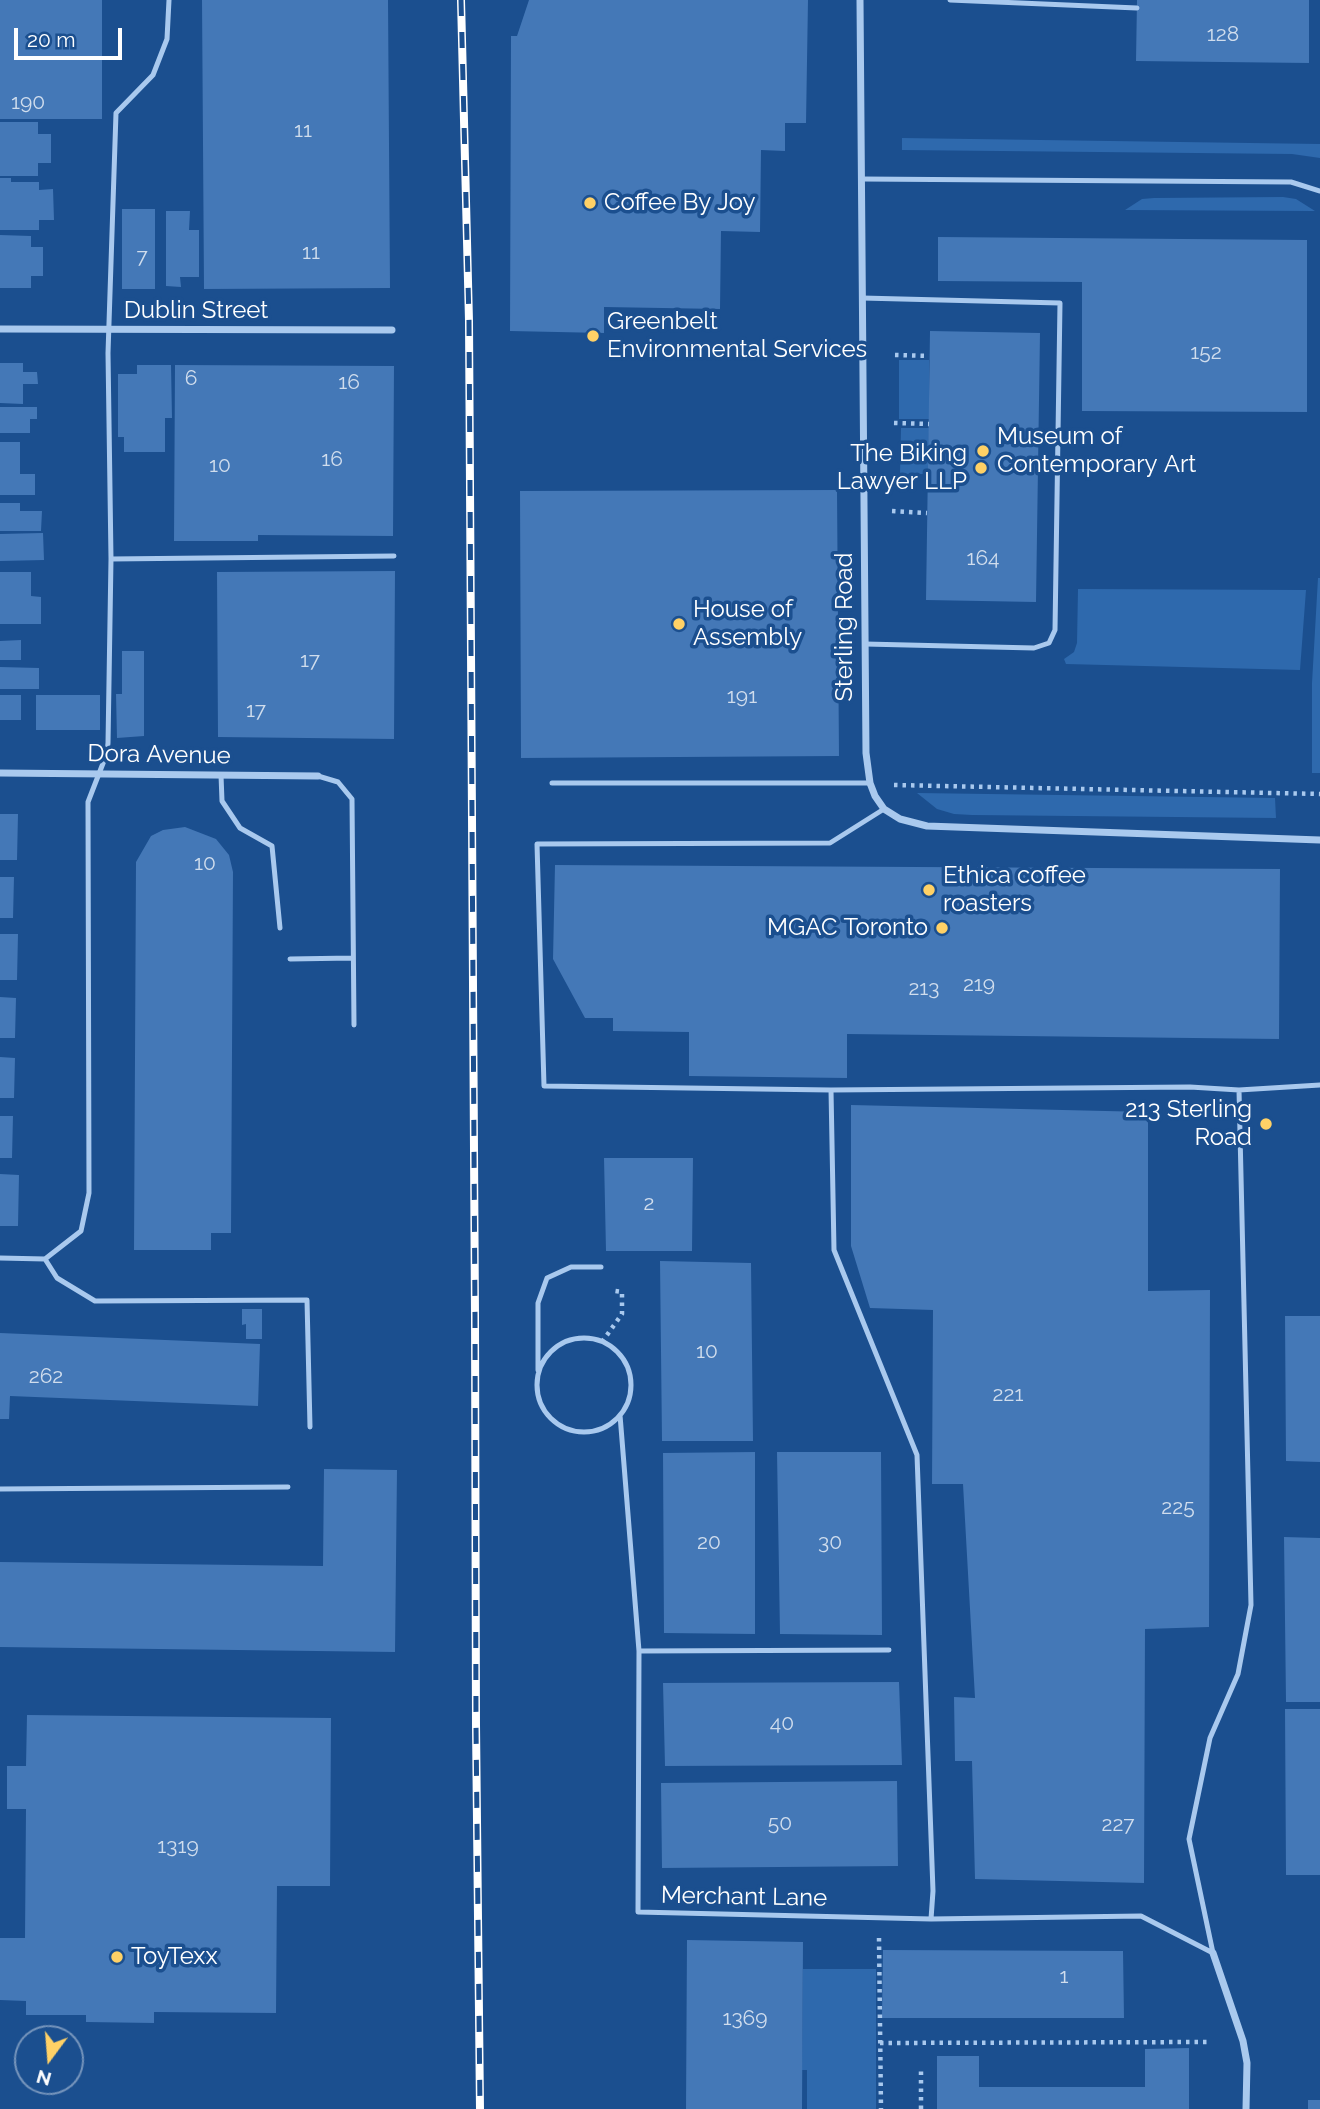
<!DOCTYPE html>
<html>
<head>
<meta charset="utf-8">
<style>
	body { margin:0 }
	#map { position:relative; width:1320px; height:2109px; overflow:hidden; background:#1b4f8f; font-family:Raleway,sans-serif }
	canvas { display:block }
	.north { position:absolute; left:14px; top:2025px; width:70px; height:70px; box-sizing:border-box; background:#1b4f8f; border:2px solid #7695bc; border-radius:50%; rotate:196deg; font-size:19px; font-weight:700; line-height:28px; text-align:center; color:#fff }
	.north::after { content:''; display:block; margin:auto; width:24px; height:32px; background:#ffd166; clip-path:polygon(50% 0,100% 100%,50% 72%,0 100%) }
	.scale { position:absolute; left:14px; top:28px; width:108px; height:32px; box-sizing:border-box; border:4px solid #fff; border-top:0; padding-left:9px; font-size:21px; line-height:24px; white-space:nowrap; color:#fff; -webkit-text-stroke:5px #1b4f8f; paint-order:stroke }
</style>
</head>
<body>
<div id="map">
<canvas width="1320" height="2109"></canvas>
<div class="north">N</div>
<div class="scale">20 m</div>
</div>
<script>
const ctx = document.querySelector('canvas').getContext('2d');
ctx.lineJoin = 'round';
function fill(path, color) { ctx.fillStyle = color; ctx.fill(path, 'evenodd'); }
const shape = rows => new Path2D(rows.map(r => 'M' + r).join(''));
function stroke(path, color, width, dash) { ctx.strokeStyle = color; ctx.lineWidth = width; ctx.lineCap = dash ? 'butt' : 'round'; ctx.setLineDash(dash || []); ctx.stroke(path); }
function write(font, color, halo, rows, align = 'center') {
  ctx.font = font + ' Raleway,sans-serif'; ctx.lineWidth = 7; ctx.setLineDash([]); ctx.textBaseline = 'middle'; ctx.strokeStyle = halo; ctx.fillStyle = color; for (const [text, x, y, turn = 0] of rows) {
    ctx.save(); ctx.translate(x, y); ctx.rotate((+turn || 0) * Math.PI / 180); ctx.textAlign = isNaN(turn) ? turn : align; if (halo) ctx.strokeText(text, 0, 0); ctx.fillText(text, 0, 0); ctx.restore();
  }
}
const green = shape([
	[902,138,1320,144,1320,158,1292,154,902,150],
	[1283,197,1296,199,1315,211,1125,210,1142,199,1154,198],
	[899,360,929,360,929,419,899,419],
	[901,428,929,428,928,474,900,474],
	[1318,578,1320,578,1320,773,1312,773,1312,683],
	[1078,589,1306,590,1300,670,1066,664,1064,659,1074,652,1077,643],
	[917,793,1275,798,1276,818,972,815,954,814,937,809],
	[803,1969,876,1969,876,2109,807,2109,807,2070,802,2070]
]);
const building = shape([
	[0,0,102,0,102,119,0,119],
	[202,0,388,0,390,288,204,289],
	[529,0,808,0,806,123,785,123,785,151,761,150,760,232,721,231,720,309,604,307,604,333,510,331,511,36,517,36],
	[1137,0,1309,0,1309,63,1136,61],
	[0,122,38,122,38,134,51,134,51,163,38,163,38,176,0,176],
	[0,178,11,178,11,182,39,182,39,190,53,189,54,220,39,220,39,230,0,230],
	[122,209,155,209,155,289,122,289],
	[166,211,190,211,189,230,199,230,199,277,180,277,181,287,166,286],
	[0,235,31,236,31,247,43,247,43,276,31,276,31,288,0,288],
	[938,237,1307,240,1307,412,1082,411,1082,282,938,281],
	[930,331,1040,333,1036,602,926,600],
	[0,363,23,363,23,372,37,372,38,384,23,384,23,404,0,403],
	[137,365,171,365,172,418,165,418,165,452,124,452,124,437,118,437,118,374,137,374],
	[175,365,394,366,393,536,258,535,258,541,174,541],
	[0,407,37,407,37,419,30,419,30,433,0,433],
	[0,442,20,442,20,474,35,474,35,495,0,495],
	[837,490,839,756,521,758,520,491],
	[0,503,20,503,20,511,42,511,41,531,0,531],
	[43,533,44,560,0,561,0,534],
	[395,571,394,739,218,737,217,572],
	[0,572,31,572,31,596,41,597,41,624,0,624],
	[21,640,21,660,0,660,0,641],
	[122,651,144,651,144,736,117,738,116,694,122,694],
	[0,667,39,668,39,689,0,689],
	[0,695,21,695,21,720,0,720],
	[36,695,100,695,100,730,36,730],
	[0,814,18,814,17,860,0,860],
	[185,827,216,839,229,855,233,872,231,1233,211,1233,211,1250,134,1250,136,862,151,836,163,830],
	[555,865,1280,869,1279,1039,847,1034,847,1078,689,1076,689,1032,613,1031,613,1018,585,1018,553,959],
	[0,877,14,877,13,918,0,918],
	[0,934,18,934,17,980,0,980],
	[0,997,16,998,15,1038,0,1038],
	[0,1057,15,1058,14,1098,0,1098],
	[851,1105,1148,1112,1148,1291,1210,1290,1209,1627,1145,1629,1144,1883,975,1879,972,1761,955,1761,954,1697,975,1698,963,1484,932,1484,933,1310,870,1308,851,1246],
	[0,1116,13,1116,12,1158,0,1158],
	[604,1158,693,1158,692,1251,606,1251],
	[0,1174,19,1175,18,1226,0,1226],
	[660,1261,751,1263,753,1441,662,1441],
	[242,1309,262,1309,262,1339,246,1339,246,1324,242,1325],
	[1285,1316,1320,1316,1320,1462,1286,1461],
	[0,1333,260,1344,258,1406,10,1396,9,1419,0,1419],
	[755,1452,755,1634,664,1633,663,1453],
	[777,1452,881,1452,882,1635,780,1634],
	[324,1469,397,1470,395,1652,0,1647,0,1562,323,1566],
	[1284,1537,1320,1538,1320,1702,1286,1702],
	[899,1682,902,1765,665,1766,663,1683],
	[1285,1709,1320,1709,1320,1875,1286,1875],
	[27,1715,331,1718,330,1886,277,1886,276,2013,154,2012,154,2023,86,2022,86,2015,26,2015,26,2001,0,2000,0,1938,25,1938,26,1809,7,1809,7,1766,26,1766],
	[897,1781,898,1866,662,1868,661,1783],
	[687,1940,803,1942,802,2109,686,2109],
	[883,1950,1123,1951,1124,2018,882,2018],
	[1189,2048,1189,2109,937,2109,937,2056,979,2056,979,2087,1145,2087,1145,2049],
	[1308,2100,1320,2100,1320,2109,1308,2109]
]);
const path = shape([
	[895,355,929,356],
	[894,423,929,424],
	[892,511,927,513],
	[894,785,1320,794],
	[602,1342,622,1314,622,1292,615,1291],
	[879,1938,881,2109],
	[880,2043,1209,2042],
	[921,2109,921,2069]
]);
const service = shape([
	[950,0,1137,8],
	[862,179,1291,182,1320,191],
	[862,298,1060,303,1055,630,1049,643,1034,648,865,644],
	[111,559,394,556],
	[221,775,222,801,240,828,272,846,280,928],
	[318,776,338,782,352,799,354,1025],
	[552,783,870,783],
	[290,959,352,958],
	[831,1090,544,1086,537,844,830,843,884,809],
	[0,1258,45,1259,57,1278,95,1301,307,1300,310,1427],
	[45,1259,81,1231,89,1193,88,802,107,753,108,743,111,559,108,353,116,113,153,75,167,39,169,0],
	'537 1385a47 47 0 1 1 94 0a47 47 0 1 1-94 0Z',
	[538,1370,538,1303,547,1278,571,1267,601,1267],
	[620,1415,639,1651,638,1912,931,1919,1141,1916,1213,1953],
	[0,1489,288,1487],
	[639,1651,889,1650],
	[931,1919,933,1891,917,1455,834,1250,831,1090,1190,1087,1239,1090,1320,1085],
	[1213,1953,1189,1839,1210,1738,1238,1674,1251,1605,1239,1090]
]);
const minor = shape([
	[860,0,866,753,870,783,875,796,884,809,900,819,927,826,1320,840],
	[0,329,392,330],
	[0,773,318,776],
	[1213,1953,1243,2041,1247,2063,1246,2109]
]);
const rail = shape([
	[461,0,469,321,475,1315,476,1725,480,2109]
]);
const markers = [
	[590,203,7,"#ffd166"],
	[593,336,7,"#ffd166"],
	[983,451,7,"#ffd166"],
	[981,468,7,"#ffd166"],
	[679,624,7,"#ffd166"],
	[929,890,7,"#ffd166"],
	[942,928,7,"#ffd166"],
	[1266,1124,7,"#ffd166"],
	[117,1957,7,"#ffd166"]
];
const numberNames = [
	["128",1223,35],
	["190",28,103],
	["11",303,131],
	["11",311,253],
	["7",142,257],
	["152",1206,353],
	["6",191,379],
	["16",349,383],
	["16",332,460],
	["10",220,466],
	["164",983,559],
	["17",310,661],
	["191",742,697],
	["17",256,711],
	["10",205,864],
	["219",979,985],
	["213",924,989],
	["2",649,1204],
	["10",707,1352],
	["262",46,1377],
	["221",1008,1395],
	["225",1178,1508],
	["20",709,1543],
	["30",830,1543],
	["40",782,1724],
	["50",780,1824],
	["227",1118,1825],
	["1319",178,1847],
	["1",1064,1977],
	["1369",745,2019]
];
const poiNames = [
	["Coffee By Joy",604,203],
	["Greenbelt",607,322],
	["Environmental Services",607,350],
	["Museum of",997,437],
	["Contemporary Art",997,465],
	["The Biking",967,454,"right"],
	["Lawyer LLP",967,482,"right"],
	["House of",693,610],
	["Assembly",693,638],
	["Ethica coffee",943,876],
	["roasters",943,904],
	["MGAC Toronto",928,928,"right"],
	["213 Sterling",1252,1110,"right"],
	["Road",1252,1138,"right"],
	["ToyTexx",131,1957]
];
const streetNames = [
	["Dublin Street",196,311],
	["Sterling Road",845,627,-90],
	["Dora Avenue",159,755,1],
	["Merchant Lane",744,1897,1]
];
fill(green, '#2e69ad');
fill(building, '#4478b7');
stroke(path, '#a9c9ee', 4.5, [3.5, 5]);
stroke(service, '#a9c9ee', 5);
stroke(minor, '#a9c9ee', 7);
stroke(rail, '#fff', 8);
stroke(rail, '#1b4f8f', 5, [16]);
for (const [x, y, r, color] of markers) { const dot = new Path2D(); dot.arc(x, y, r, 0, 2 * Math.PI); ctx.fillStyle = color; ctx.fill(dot); stroke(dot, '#1b4f8f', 2.5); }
write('21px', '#d0dded', null, numberNames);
write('24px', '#fff', '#1b4f8f', poiNames, 'left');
write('24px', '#fff', '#1b4f8f', streetNames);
</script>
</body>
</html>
